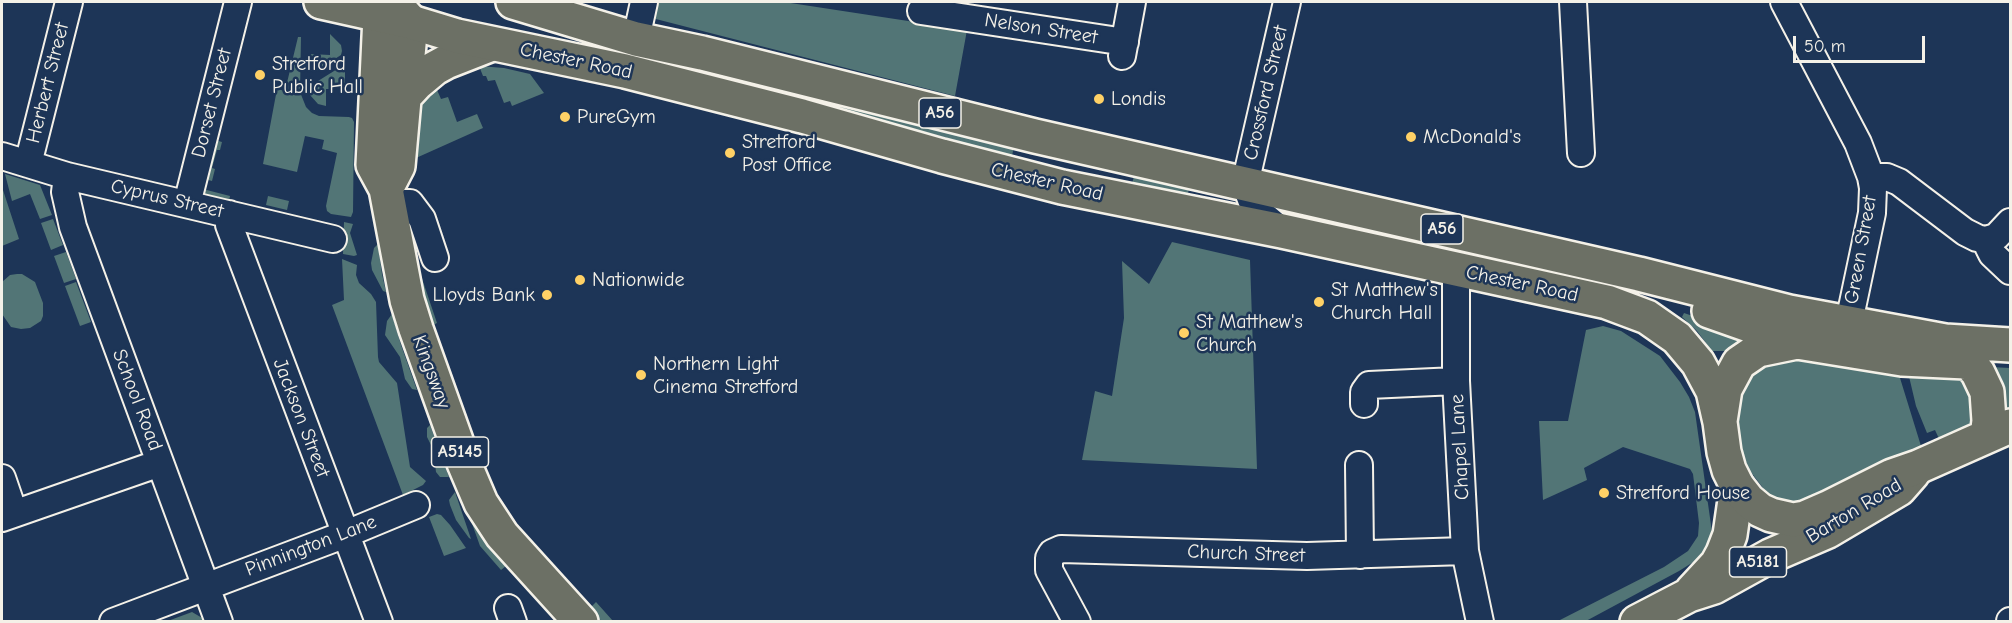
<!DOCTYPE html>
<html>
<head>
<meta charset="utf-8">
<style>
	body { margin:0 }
	#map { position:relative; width:2012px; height:623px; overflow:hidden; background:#1d3557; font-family:"Comic Neue",sans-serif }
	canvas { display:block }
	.frame { position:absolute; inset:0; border:3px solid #f4f1e8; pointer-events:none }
	.scale { position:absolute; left:1793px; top:36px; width:132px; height:27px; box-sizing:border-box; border:3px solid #f4f1e8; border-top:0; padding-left:8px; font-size:18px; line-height:21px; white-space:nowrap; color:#f4f1e8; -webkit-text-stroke:4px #1d3557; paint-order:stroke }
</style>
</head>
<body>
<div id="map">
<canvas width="2012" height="623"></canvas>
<div class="frame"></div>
<div class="scale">50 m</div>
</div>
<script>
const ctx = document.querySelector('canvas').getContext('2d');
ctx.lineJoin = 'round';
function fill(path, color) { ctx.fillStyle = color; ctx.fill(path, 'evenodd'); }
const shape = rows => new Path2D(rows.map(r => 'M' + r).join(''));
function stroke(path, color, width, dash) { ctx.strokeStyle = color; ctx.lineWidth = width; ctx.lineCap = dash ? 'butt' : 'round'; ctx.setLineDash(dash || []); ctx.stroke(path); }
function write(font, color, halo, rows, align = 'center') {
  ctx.font = font + ' "Comic Neue",sans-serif'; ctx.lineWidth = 5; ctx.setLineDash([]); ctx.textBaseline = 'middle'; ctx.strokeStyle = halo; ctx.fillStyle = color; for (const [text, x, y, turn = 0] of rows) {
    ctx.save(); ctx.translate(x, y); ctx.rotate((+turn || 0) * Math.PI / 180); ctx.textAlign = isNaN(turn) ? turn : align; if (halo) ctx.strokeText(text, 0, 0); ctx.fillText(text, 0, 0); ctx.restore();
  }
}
const green = shape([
	[651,2,784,2,967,30,955,96,648,17],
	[330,34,341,45,342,51,341,55,316,71,310,71,310,54,330,55],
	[298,37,301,37,300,92,306,107,312,113,319,116,349,117,352,118,354,122,353,212,351,217,331,214,327,211,326,206,337,153,322,149,324,140,305,136,297,172,263,164,277,89,285,91],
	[342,66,345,68,345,89,326,89,326,106,318,104,310,95,310,86],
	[479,66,504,68,530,74,544,93,512,106,510,101,504,103,495,80,488,81,486,76,483,76],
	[700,68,781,89,781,92,699,74],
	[434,83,441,99,448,97,457,122,477,114,483,128,416,158,418,112,421,103],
	[828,101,1014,146,1012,156,826,105],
	[211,139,222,142,220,150,217,150,212,168,215,169,212,181,201,178],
	[5,174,40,185,52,215,40,219,30,194,12,201],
	[1134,176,1189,189,1187,197,1132,184],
	[2,187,19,239,2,246],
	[199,188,230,196,229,201,198,193],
	[268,196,289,201,287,210,266,205],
	[53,219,63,245,51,250,41,223],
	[344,222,353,224,350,233,357,255,354,256,343,254],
	[1172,242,1250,260,1257,469,1082,460,1095,391,1112,396,1124,318,1122,261,1149,284],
	[378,244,382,274,386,292,383,291,372,270,371,263,374,248],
	[66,252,76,279,64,283,54,256],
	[414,255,437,323,433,325,417,299],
	[342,259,357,265,356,275,359,283,371,294,376,302,378,357,379,362,397,383,410,467,426,481,423,485,403,495,332,305,344,300],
	[17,274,22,274,35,282,43,303,43,316,41,321,30,328,21,329,11,327,2,314,2,282,10,275],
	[76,282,91,322,80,326,65,286],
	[1684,313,1716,324,1751,334,1728,351,1712,351,1697,331,1682,317],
	[392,314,401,345,417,390,412,389,405,379,400,357,385,335,387,321],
	[1603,326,1621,331,1660,356,1680,382,1689,397,1695,412,1712,532,1709,544,1703,553,1695,561,1679,571,1586,621,1558,621,1664,567,1688,551,1698,536,1699,523,1693,474,1690,469,1623,447,1584,468,1587,480,1543,500,1539,421,1568,421,1586,330],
	[1765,356,1896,365,1921,446,1920,451,1849,489,1788,505,1770,497,1750,471,1742,453,1737,437,1733,396],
	[1991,367,2010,368,2010,411,2000,416],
	[1907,368,1948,369,1970,382,1973,418,1966,429,1941,443,1935,430,1927,433,1916,406],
	[430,425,449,477,440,477,436,472,433,449,427,437,427,428],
	[460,490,506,566,501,570,480,546],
	[455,492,471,539,469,538,456,520,450,505,449,500],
	[437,514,441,515,450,525,466,548,444,556,429,517],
	[596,602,613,621,601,621,591,607],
	[192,612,209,622,165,622]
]);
const minor = shape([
	[1573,2,1581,153],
	[1784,2,1858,143,1871,177,1873,188,1872,213,1849,322],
	[921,11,1125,42],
	[636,39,644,2],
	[1122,56,1132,2],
	[2,156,67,176,333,239],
	[28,164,69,2],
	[67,176,65,192,73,227,219,622],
	[1871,177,1887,177,1899,182,1965,232,1977,238,1985,240,1996,237,2010,222],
	[389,203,410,203,422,219,435,258],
	[187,204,238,2],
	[229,214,229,225,379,622],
	[1282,231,1262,214,1252,202,1245,184,1287,2],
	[1985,240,1992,254,2010,271],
	[1456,270,1456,381,1465,551,1480,622],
	[1364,404,1364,392,1369,385,1456,381],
	[1359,465,1360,555],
	[2,478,14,513],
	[2,518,160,463],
	[508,608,513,622],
	[113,622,346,534,416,505],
	[1077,622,1049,570,1049,558,1052,553,1061,549,1307,556,1465,551],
	[2010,622,2010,621]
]);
const major = shape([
	[380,16,373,165,386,189,407,300,416,329,464,463,481,503,502,535,581,622],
	[403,98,417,83,435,68,446,62,492,44],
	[386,189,398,166,411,22,393,2],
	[1692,591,1717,564,1723,553,1730,535,1737,486],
	[1637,622,1689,595,1714,587,1770,556,1828,531,1899,489,1913,473]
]);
const highway = shape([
	[321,2,411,22,457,36,625,71,802,116,942,156,1062,187,1282,231,1607,302,1647,317,1677,338,1698,363,1713,391,1720,422,1724,452,1729,470,1737,486,1748,500,1760,510,1771,515,1793,520,1805,518,1828,508,1892,476,1918,467,2010,426],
	[513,2,636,39,702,53,1035,136,1639,274,1789,312,1945,341,2010,345],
	[1709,311,1797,342,1902,359,1966,362],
	[1970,363,1978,373,1987,392,1989,421,1987,436],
	[1720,421,1725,389,1739,363,1758,350,1797,342]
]);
const markers = [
	[260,75,6,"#ffd166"],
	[1099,99,6,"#ffd166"],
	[565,117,6,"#ffd166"],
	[1411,137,6,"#ffd166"],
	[730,153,6,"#ffd166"],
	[580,280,6,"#ffd166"],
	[547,295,6,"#ffd166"],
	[1319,302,6,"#ffd166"],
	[1184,333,6,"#ffd166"],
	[641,375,6,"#ffd166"],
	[1604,493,6,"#ffd166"]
];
const shields = [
	[940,113,42],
	[1442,229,42],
	[460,452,57],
	[1758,562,57]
];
const shieldNames = [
	["A56",940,113],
	["A56",1442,229],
	["A5145",460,452],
	["A5181",1758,562]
];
const streetNames = [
	["Nelson Street",1041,29,9],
	["Chester Road",576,61,12],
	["Herbert Street",48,83,-76],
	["Crossford Street",1266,93,-77],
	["Dorset Street",212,103,-76],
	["Chester Road",1047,182,13],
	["Cyprus Street",167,199,13],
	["Green Street",1861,250,-80],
	["Chester Road",1522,284,12],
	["Kingsway",431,372,70],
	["School Road",137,400,69],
	["Jackson Street",301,418,69],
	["Chapel Lane",1460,447,-93],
	["Barton Road",1854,511,-31],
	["Pinnington Lane",311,546,-21],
	["Church Street",1246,554,2]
];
const poiNames = [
	["Stretford",272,64],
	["Public Hall",272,87],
	["Londis",1111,99],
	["PureGym",577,117],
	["McDonald's",1423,137],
	["Stretford",742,142],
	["Post Office",742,165],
	["Nationwide",592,280],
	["St Matthew's",1331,290],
	["Church Hall",1331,313],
	["Lloyds Bank",535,295,"right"],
	["St Matthew's",1196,322],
	["Church",1196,345],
	["Northern Light",653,364],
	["Cinema Stretford",653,387],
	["Stretford House",1616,493]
];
fill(green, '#527576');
stroke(minor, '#f4f1e8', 30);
stroke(major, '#f4f1e8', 38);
stroke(highway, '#f4f1e8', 38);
stroke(minor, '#1d3557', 26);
stroke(major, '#6c7065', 33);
stroke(highway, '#6c7065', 33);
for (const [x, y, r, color] of markers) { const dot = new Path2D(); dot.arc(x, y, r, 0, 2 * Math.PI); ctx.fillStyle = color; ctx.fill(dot); stroke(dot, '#1d3557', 2); }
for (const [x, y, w] of shields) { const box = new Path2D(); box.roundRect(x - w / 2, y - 15, w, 30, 4.5); ctx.fillStyle = '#1d3557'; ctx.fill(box); stroke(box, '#f4f1e8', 1.5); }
write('bold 18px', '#f4f1e8', null, shieldNames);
write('20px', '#f4f1e8', '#1d3557', streetNames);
write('20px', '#f4f1e8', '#1d3557', poiNames, 'left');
</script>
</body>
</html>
